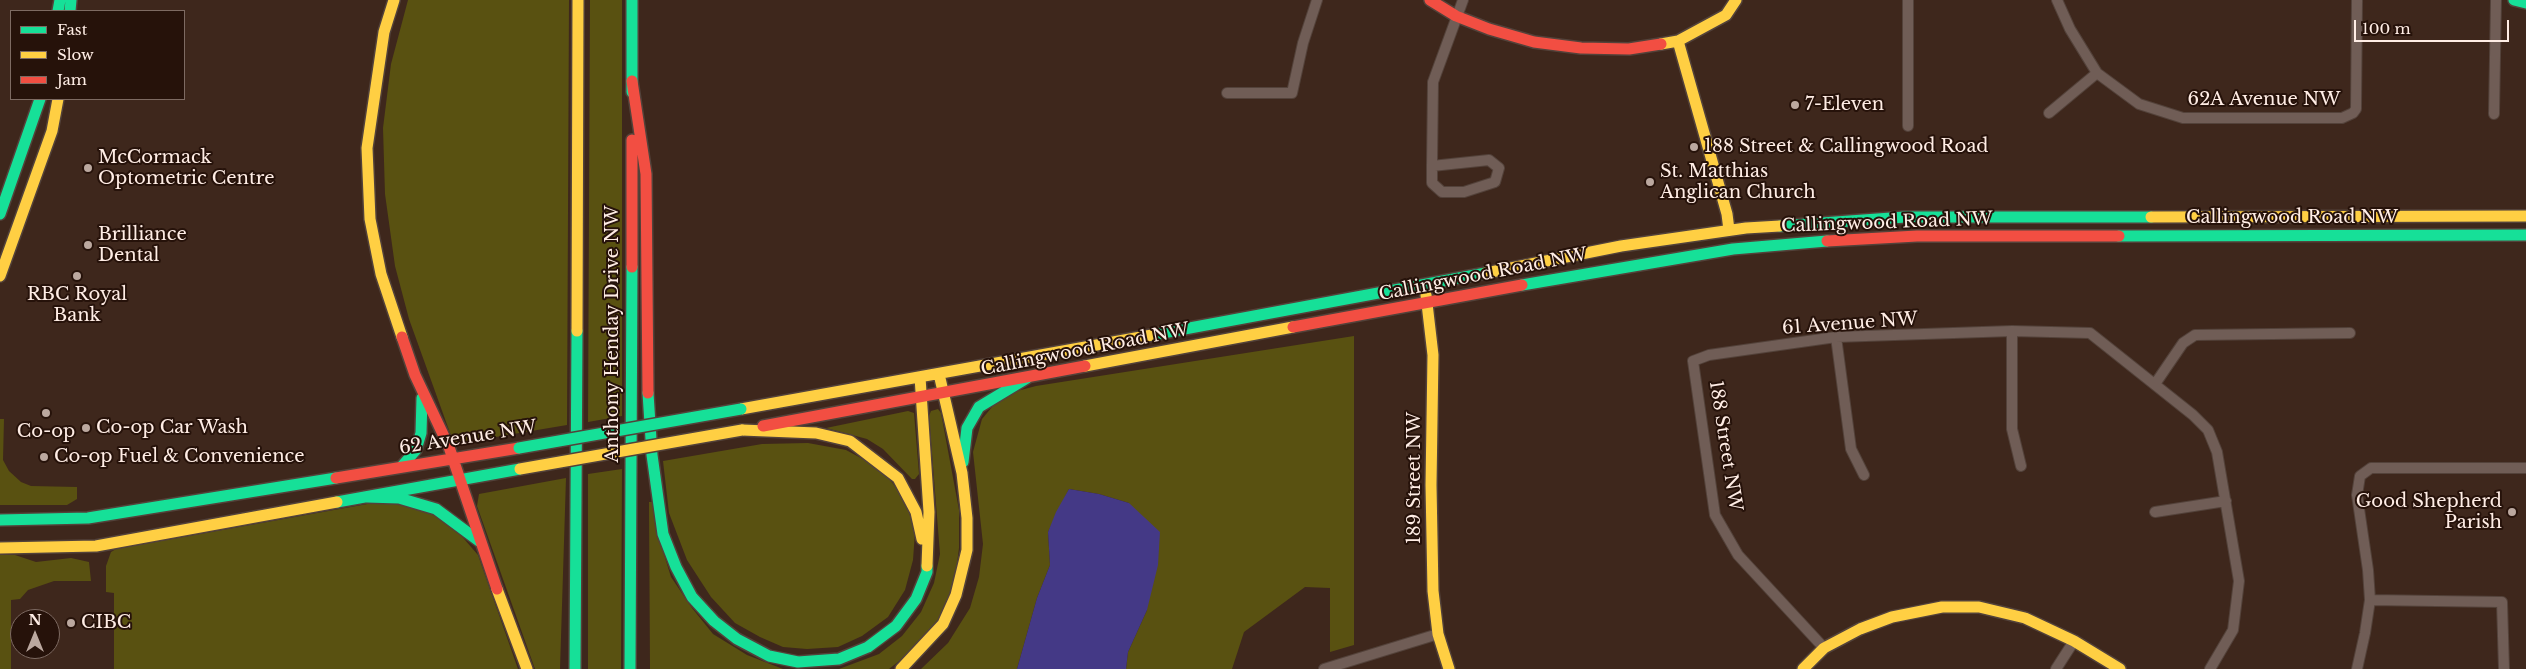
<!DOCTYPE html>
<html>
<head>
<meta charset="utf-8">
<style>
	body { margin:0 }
	#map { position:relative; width:2526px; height:669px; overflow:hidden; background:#3e271c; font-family:"Libre Baskerville",serif }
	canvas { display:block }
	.legend { position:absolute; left:10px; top:10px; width:175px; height:90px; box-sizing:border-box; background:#26120a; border:1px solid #7d6a62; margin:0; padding:6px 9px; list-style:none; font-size:15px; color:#ffede5 }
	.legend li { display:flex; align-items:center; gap:10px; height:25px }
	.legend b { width:25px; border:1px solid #7d6a62 }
	.north { position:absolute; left:10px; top:609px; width:50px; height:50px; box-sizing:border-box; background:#26120a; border:1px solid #7d6a62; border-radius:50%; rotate:0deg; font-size:14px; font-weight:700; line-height:20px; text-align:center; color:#ffede5 }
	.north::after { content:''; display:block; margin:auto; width:18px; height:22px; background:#bba89f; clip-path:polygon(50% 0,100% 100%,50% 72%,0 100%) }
	.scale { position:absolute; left:2354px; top:20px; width:155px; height:22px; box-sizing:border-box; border:2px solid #ffede5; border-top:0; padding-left:6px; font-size:15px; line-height:18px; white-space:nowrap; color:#ffede5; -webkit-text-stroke:4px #26120a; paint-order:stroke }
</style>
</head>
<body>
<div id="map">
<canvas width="2526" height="669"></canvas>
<ul class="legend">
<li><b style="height:6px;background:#16e098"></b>Fast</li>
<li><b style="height:6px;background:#ffcf43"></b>Slow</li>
<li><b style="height:6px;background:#f24e42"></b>Jam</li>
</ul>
<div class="north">N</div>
<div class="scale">100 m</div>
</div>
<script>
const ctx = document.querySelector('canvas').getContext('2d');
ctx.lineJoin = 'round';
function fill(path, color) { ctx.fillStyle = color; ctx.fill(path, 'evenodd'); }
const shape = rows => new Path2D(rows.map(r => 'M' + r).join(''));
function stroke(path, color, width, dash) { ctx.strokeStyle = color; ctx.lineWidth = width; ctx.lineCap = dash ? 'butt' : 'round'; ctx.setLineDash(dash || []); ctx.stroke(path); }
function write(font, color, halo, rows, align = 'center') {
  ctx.font = font + ' "Libre Baskerville",serif'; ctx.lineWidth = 4; ctx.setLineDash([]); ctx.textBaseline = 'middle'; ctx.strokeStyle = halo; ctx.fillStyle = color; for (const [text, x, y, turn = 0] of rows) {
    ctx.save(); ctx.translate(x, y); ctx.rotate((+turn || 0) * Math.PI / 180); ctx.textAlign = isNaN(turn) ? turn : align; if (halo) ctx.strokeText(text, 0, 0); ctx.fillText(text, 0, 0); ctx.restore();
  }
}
const green = shape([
	[408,0,569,0,567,425,454,444,409,319,395,266,385,194,383,128,391,64],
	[590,0,622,0,622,416,588,422],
	[1354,336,1354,645,1330,652,1330,588,1305,587,1244,632,1232,669,1126,669,1128,652,1147,610,1129,503,1099,494,1069,489,1048,532,1050,565,1037,598,1017,669,921,669,948,643,970,608,979,577,983,544,973,452,982,419,997,401,1017,391,1036,386],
	[938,409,941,413,959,510,959,548,954,587,937,622,908,654,889,669,839,669,879,654,902,636,921,612,934,583,940,554,929,416,931,411],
	[908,411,914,413,919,474,915,479,912,479,883,449,867,439,826,428],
	[0,419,4,419,3,460,9,471,21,482,31,486,77,487,77,499,67,505,0,505],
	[808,443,846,450,874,465,890,480,905,499,915,532,913,560,905,590,888,617,862,636,838,647,807,649,783,647,760,637,735,623,711,597,687,560,669,513,663,461,762,444],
	[622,469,621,669,588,669,588,474],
	[566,478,560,669,535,669,477,506,479,494],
	[649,502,652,502,659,538,671,577,692,608,713,634,747,655,783,669,650,669],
	[373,503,399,503,430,512,459,533,478,555,518,669,114,669,114,593,106,592,106,566,111,552,116,549],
	[0,555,15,555,36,562,71,558,89,562,91,581,54,581,28,590,20,599,11,600,11,669,0,669]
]);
const water = shape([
	[1069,489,1099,494,1129,503,1160,532,1158,565,1147,610,1128,652,1126,669,1017,669,1037,598,1050,565,1048,532,1056,512]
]);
const street = shape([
	[1908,0,1908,126],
	[2057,0,2070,29,2097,73,2139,104,2183,118,2342,118,2353,113,2356,109,2357,0],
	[1227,93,1292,93,1303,43,1317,0],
	[2049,113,2097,73],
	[2494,114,2496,0],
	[1432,166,1489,160,1499,168,1495,182,1464,192,1442,192,1432,183,1432,166,1433,82,1463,0],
	[2012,331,2012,429,2021,466],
	[1836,337,1851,449,1864,475],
	[2155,384,2183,343,2195,335,2350,333],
	[2155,512,2226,501],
	[2370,600,2502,602,2504,669],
	[1824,648,1738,555,1715,515,1693,361,1709,355,1836,337,2012,331,2090,333,2193,415,2208,430,2217,452,2239,581,2233,630,2210,669],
	[1324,669,1438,634],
	[2056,669,2074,641],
	[2357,669,2365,633,2370,600,2368,570,2357,495,2360,476,2371,468,2526,468]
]);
const fast = shape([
	[632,0,632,92],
	[2514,0,2526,3],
	[58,11,60,0],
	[70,11,71,0],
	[0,214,40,99],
	[1780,226,1905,217,2151,217],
	[2119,236,2526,235],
	[1522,285,1733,249,1827,241],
	[1152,335,1486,273],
	[648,393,652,455,663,534,676,567,692,597,714,621,737,639,769,656,798,662,839,659,868,647,896,626,916,599,927,572,927,566],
	[963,462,967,428,979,407,1027,378],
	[402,466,416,450,421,433,422,398],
	[367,497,399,498,436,509,479,541],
	[337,502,520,469],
	[0,520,88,518,336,478],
	[575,669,577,331],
	[630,669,632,267]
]);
const slow = shape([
	[394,0,384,32,367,148,370,219,381,274,402,337],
	[1678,41,1727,214,1729,230],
	[1661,44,1678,41,1726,15,1736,0],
	[2151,217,2526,216],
	[1486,273,1621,246,1746,228,1780,226],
	[0,276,52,131,58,99],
	[1426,295,1433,355,1431,485,1433,591,1438,634,1449,669],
	[577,331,578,0],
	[1085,366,1293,327],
	[920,377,929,512,927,566],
	[741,409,1152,335],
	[742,430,816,433,850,441,898,478,916,512,922,539],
	[0,548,96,546,337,502],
	[497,589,527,669],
	[901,669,943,624,956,595,967,550,967,518,962,473,939,374],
	[1803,669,1824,648,1860,629,1892,617,1942,607,1979,607,2025,618,2074,641,2120,669]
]);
const jam = shape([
	[1430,0,1456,16,1489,29,1534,42,1581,48,1629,49,1661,44],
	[632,81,646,174,648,393],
	[1827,241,1917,236,2119,236],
	[632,267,632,140],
	[1293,327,1522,285],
	[402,337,415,375,449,447,497,589],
	[763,426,1085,366],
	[336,478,519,448]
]);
const fastBridge = shape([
	[519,448,741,409]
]);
const slowBridge = shape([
	[520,469,742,430]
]);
const markers = [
	[1795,105,5,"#bba89f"],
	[1694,147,5,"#bba89f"],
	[88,168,5,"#bba89f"],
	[1650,182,5,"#bba89f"],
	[88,245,5,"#bba89f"],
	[77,276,5,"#bba89f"],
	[46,413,5,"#bba89f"],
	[86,428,5,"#bba89f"],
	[44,457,5,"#bba89f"],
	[2512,512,5,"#bba89f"],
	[71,623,5,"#bba89f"]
];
const streetNames = [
	["62A Avenue NW",2264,100],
	["Callingwood Road NW",2292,218],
	["Callingwood Road NW",1887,223,-2],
	["Callingwood Road NW",1483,275,-11],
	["61 Avenue NW",1850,324,-4],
	["Anthony Henday Drive NW",613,334,-90],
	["Callingwood Road NW",1085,350,-11],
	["62 Avenue NW",468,438,-9],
	["188 Street NW",1725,446,81],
	["189 Street NW",1415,478,-90]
];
const poiNames = [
	["7-Eleven",1805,105],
	["188 Street & Callingwood Road",1704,147],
	["McCormack",98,158],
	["Optometric Centre",98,179],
	["St. Matthias",1660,172],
	["Anglican Church",1660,193],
	["Brilliance",98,235],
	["Dental",98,256],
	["RBC Royal",77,295,"center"],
	["Bank",77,316,"center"],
	["Co-op Car Wash",96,428],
	["Co-op",46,432,"center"],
	["Co-op Fuel & Convenience",54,457],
	["Good Shepherd",2502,502,"right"],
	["Parish",2502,523,"right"],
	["CIBC",81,623]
];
fill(green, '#595111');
fill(water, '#443986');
stroke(street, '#53423a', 12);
stroke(fast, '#53423a', 14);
stroke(slow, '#53423a', 14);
stroke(jam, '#53423a', 14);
stroke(street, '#705d56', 10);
stroke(fast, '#16e098', 11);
stroke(slow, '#ffcf43', 11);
stroke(jam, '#f24e42', 11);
stroke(fastBridge, '#53423a', 14, []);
stroke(slowBridge, '#53423a', 14, []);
stroke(fastBridge, '#16e098', 11);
stroke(slowBridge, '#ffcf43', 11);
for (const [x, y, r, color] of markers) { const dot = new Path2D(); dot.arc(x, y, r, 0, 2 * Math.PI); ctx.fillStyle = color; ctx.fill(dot); stroke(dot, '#26120a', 2); }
write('18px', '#ffede5', '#26120a', streetNames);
write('18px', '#ffede5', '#26120a', poiNames, 'left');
</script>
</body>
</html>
